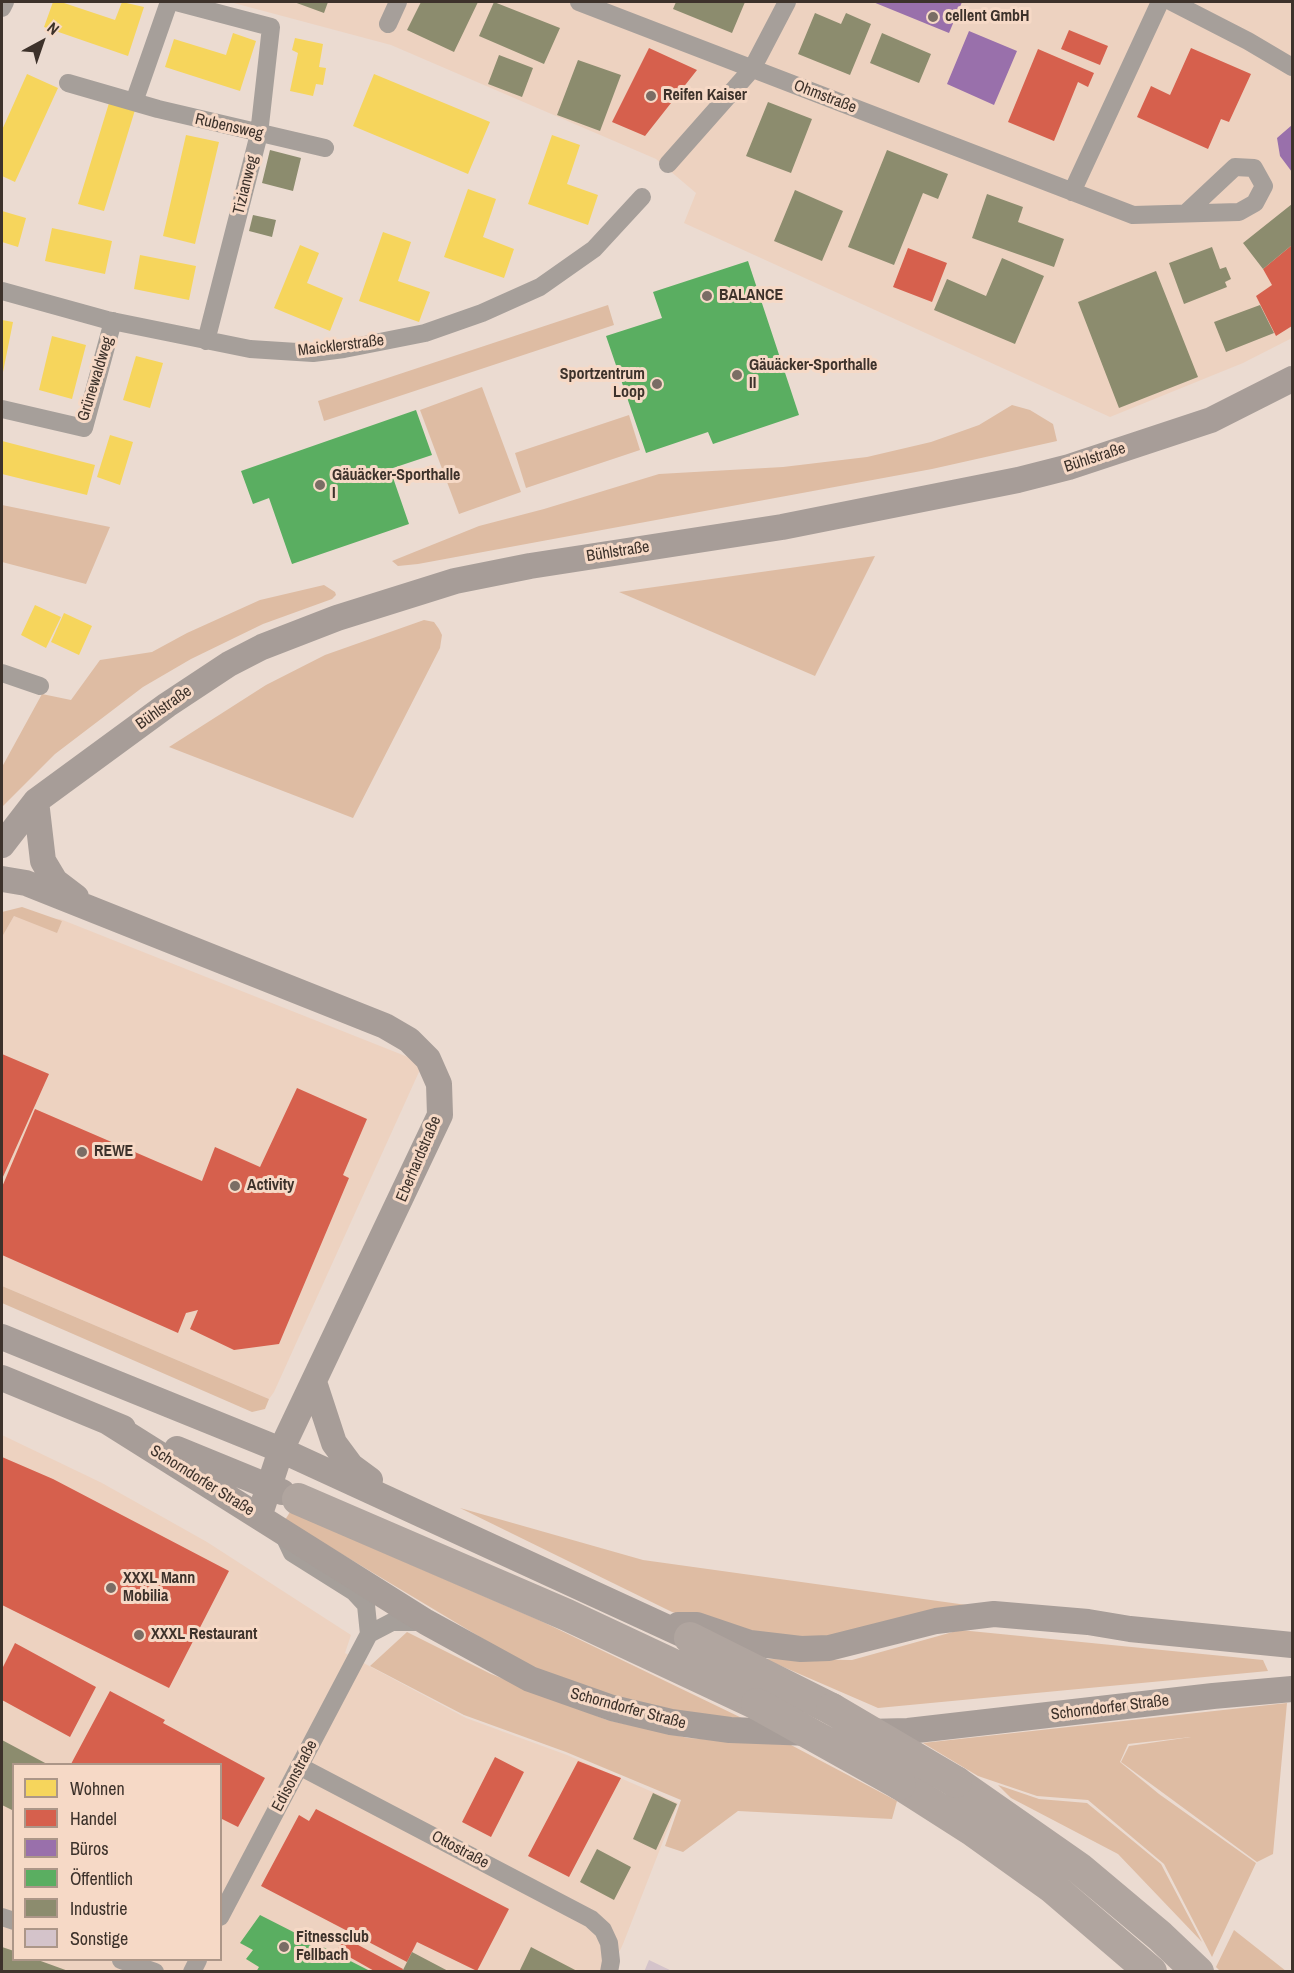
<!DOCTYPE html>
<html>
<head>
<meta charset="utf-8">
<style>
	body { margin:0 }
	#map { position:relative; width:1294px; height:1973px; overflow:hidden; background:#ebdbd1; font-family:"Archivo Narrow",sans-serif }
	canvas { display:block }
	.frame { position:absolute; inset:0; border:3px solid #3d322b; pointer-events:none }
	.legend { position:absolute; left:12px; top:1763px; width:210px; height:198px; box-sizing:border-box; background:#f6d9c6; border:2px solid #ac9688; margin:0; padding:8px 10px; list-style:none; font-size:18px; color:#3d322b }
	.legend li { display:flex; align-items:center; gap:12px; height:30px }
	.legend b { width:30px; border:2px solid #ac9688 }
	.north { position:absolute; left:12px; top:12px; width:60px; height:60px; -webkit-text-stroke:4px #f6d9c6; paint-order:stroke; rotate:40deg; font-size:16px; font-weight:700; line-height:24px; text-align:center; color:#3d322b }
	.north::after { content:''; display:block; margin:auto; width:21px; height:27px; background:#3d322b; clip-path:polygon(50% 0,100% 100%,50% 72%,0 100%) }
</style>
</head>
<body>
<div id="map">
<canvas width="1294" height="1973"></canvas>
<div class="frame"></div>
<ul class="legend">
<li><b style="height:16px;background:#f6d55c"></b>Wohnen</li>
<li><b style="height:16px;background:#d6604d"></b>Handel</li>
<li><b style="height:16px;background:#9970ab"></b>Büros</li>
<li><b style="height:16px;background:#5aae61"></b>Öffentlich</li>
<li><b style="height:16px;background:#8c8c6e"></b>Industrie</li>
<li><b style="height:16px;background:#d4c3ca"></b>Sonstige</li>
</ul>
<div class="north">N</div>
</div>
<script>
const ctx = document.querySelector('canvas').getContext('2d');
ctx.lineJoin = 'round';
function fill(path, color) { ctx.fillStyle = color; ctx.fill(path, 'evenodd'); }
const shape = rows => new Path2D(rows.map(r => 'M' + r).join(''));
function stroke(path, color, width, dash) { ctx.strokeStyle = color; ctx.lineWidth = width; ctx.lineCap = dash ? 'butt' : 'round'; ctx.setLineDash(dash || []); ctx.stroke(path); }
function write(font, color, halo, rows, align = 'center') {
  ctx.font = font + ' "Archivo Narrow",sans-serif'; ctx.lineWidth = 6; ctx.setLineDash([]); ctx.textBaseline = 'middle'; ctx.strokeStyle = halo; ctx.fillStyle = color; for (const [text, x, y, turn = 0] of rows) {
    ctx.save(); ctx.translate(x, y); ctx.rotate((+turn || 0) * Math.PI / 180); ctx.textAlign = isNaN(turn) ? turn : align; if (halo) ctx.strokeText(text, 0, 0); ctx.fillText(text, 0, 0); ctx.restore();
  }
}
const built = shape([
	[230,2,1292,2,1292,338,1243,363,1110,417,684,223,696,193,656,159,391,45],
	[14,916,60,919,423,1063,274,1392,269,1399,2,1286,2,937],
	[2,1435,102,1483,207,1542,351,1635,345,1653,466,1718,567,1755,678,1803,623,1944,610,1971,2,1971],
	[14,1764,220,1764,220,1960,14,1960]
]);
const green = shape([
	[608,305,614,325,324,421,318,401],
	[482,387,521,492,459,514,420,410],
	[1012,405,1030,410,1053,424,1057,441,932,469,418,564,398,566,392,561,479,526,544,509,659,474,783,467,867,457,931,442,965,430,979,425],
	[629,415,640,450,526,488,515,453],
	[2,505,110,527,86,584,2,562],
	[875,556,815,676,619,592],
	[324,585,335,592,336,595,332,599,263,624,191,659,143,687,55,754,2,807,2,767,42,694,71,700,100,660,152,652,187,633,260,600],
	[424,620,434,622,439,629,442,635,440,648,353,818,169,747,266,685,325,655],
	[22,907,62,921,57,933,14,916,2,937,2,912],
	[2,1286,269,1399,265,1409,252,1412,2,1303],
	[460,1508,643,1560,981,1607,824,1640,757,1638,672,1612],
	[290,1512,541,1621,748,1721,639,1705,530,1667,285,1520],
	[960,1630,1263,1660,1268,1671,878,1708,765,1659,852,1660],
	[407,1632,491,1674,607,1720,688,1738,791,1745,897,1801,892,1819,738,1811,683,1852,665,1846,681,1800,566,1752,464,1715,370,1666],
	[1287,1703,1273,1854,1257,1862,1121,1762,1129,1746,1191,1737,1128,1744,1120,1762,1159,1794,1256,1863,1212,1957,1164,1864,1088,1800,1037,1796,978,1776,923,1743],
	[998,1785,1039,1799,1087,1803,1161,1864,1202,1942,1118,1854,1011,1798],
	[1234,1930,1286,1971,1220,1971,1216,1967]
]);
const homes = shape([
	[53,2,61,2,115,20,122,2,144,7,128,56,44,27],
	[233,33,256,41,240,91,165,67,174,39,226,55],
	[295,38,323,44,319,67,326,68,323,85,316,84,313,96,290,91,298,53,292,50],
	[27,74,58,88,15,182,2,176,2,130],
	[374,74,490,122,468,174,353,126],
	[109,103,135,110,104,211,78,204],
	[186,135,219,142,195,244,163,236],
	[552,135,580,145,567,184,598,195,588,225,528,204],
	[468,189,496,199,483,237,514,249,504,278,444,257],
	[2,211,26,218,18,247,2,242],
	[52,228,112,241,105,274,45,261],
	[383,232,411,242,398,281,430,292,419,322,359,301],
	[300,245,319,253,307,283,343,298,330,331,274,308],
	[140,255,196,266,189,300,134,289],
	[2,320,13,322,3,372,2,372],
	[52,336,86,345,72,399,39,390],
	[136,356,163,363,150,408,123,400],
	[110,435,133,442,120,485,97,477],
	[2,441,95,465,87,495,2,474],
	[35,605,61,617,46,648,21,635],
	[64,613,92,626,79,655,51,642]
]);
const shops = shape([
	[1069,30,1108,46,1100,65,1061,49],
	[649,48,697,70,645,136,612,122],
	[1191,48,1251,74,1229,122,1221,119,1208,149,1137,117,1151,86,1170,95],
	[1038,49,1094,73,1088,87,1078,82,1054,141,1008,122],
	[1292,245,1292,326,1276,336,1256,296,1272,285,1263,269],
	[908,248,947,263,932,302,893,287],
	[2,1054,49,1074,2,1179],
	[297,1088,367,1119,343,1175,349,1178,279,1344,234,1350,190,1329,198,1310,186,1313,178,1333,2,1255,2,1187,35,1109,202,1181,215,1147,260,1167],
	[2,1457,53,1479,229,1571,169,1688,2,1605],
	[15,1643,96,1687,70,1737,2,1700,2,1669],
	[110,1691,165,1720,163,1723,265,1778,238,1827,220,1818,220,1764,71,1764],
	[495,1757,524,1772,491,1837,462,1822],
	[578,1761,621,1778,569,1877,528,1856],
	[316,1809,509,1909,477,1971,417,1942,407,1962,261,1886,299,1815,309,1821],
	[345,1938,403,1969,402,1972,376,1972,337,1950]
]);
const offices = shape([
	[873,2,962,2,949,33],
	[969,31,1017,51,994,105,947,84],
	[1292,125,1292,172,1280,156,1277,138]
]);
const public = shape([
	[748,261,799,415,713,444,708,432,646,453,606,336,662,318,653,292],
	[416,410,432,455,390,469,409,524,292,564,269,498,253,504,241,471],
	[260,1915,372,1972,256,1972,259,1967,246,1959,253,1950,240,1943]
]);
const industry = shape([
	[294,2,328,2,324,13],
	[421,2,478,2,454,52,407,30],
	[494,2,560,28,544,64,479,36],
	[676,2,745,2,732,33,673,9],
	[815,13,841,24,846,13,871,24,850,75,798,54],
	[882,33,931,54,919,83,870,63],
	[499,55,533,68,522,97,488,84],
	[578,60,621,75,600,131,557,115],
	[768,102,812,119,791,173,746,156],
	[270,150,301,158,293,191,262,183],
	[887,150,948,174,938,199,923,193,894,265,848,247],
	[795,190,843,211,822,261,774,241],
	[987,194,1023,207,1018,222,1064,239,1054,267,972,238],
	[1292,204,1292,245,1263,269,1243,243],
	[253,215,276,220,272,237,249,231],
	[1212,247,1220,269,1226,267,1231,279,1225,282,1227,287,1184,304,1169,263],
	[1002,258,1044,276,1015,344,934,310,947,279,986,296],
	[1156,271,1198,377,1119,408,1078,302],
	[1260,305,1274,333,1226,352,1214,322],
	[2,1740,47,1764,14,1764,14,1811,2,1805],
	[653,1793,677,1804,656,1850,633,1839],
	[597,1849,631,1867,614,1900,580,1882],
	[2,1947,14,1951,14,1960,38,1960,71,1972,2,1972],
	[531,1947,579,1972,519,1972],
	[412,1952,450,1972,402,1972]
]);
const building = shape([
	[649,1960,674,1972,644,1972]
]);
const street = shape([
	[176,2,271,27,259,134,206,341],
	[579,2,1133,215,1239,212,1255,203,1264,186,1254,168,1235,167,1187,212],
	[1172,2,1248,41,1292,67],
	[2,8,5,2],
	[388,24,398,2],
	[68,83,158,109,325,148],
	[134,102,169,2],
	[668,164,752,69,787,2],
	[1072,192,1160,2],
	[2,291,107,320,250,349,313,353,344,349,425,333,482,313,540,287,594,249,642,197],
	[2,409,84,428,113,321],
	[2,673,40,686],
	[369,1634,392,1622,426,1622],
	[301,1767,591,1919,603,1930,609,1943,611,1961,609,1972],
	[2,1917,14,1921],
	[220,1917,369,1634,366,1605,354,1592,292,1553,283,1534],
	[121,1960,155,1972],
	[192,1972,198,1960]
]);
const secondary = shape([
	[36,801,43,861,55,881,76,897],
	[2,845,36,801,167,705,229,664,262,647,337,618,455,581,530,566,782,527,1018,480,1069,467,1211,420,1292,379],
	[2,879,26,883,385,1026,409,1040,428,1059,439,1084,440,1115,281,1450,259,1517],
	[2,1337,281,1450,690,1638],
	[2,1378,123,1428],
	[314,1382,334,1443,351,1466,370,1480],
	[108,1422,426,1622,530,1679,612,1708,671,1722,730,1730,811,1733],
	[177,1449,282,1492],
	[678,1625,697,1625,750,1643,801,1649,829,1648,936,1621,994,1614,1088,1622,1130,1629,1292,1645],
	[866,1732,908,1731,1213,1696,1292,1689]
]);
const highway = shape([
	[298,1499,567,1615,757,1704],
	[690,1638,832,1709],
	[956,1782,1079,1868,1160,1936,1198,1972],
	[900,1784,972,1830,1053,1888,1151,1972]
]);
const highwayBridge = shape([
	[757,1704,900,1784],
	[832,1709,956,1782]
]);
const markers = [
	[933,17,6,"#7a6d65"],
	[651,96,6,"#7a6d65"],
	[707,296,6,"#7a6d65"],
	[737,375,6,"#7a6d65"],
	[657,384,6,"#7a6d65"],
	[320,485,6,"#7a6d65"],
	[82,1152,6,"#7a6d65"],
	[235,1186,6,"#7a6d65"],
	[111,1588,6,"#7a6d65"],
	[139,1635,6,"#7a6d65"],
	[284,1947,6,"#7a6d65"]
];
const poiNames = [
	["cellent GmbH",945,17],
	["Reifen Kaiser",663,96],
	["BALANCE",719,296],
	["Gäuäcker-Sporthalle",749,366],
	["II",749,384],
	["Sportzentrum",645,375,"right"],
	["Loop",645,393,"right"],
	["Gäuäcker-Sporthalle",332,476],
	["I",332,494],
	["REWE",94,1152],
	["Activity",247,1186],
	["XXXL Mann",123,1579],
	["Mobilia",123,1597],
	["XXXL Restaurant",151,1635],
	["Fitnessclub",296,1938],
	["Fellbach",296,1956]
];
const streetNames = [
	["Ohmstraße",825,97,21],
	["Rubensweg",229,127,13],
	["Tizianweg",246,185,-76],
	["Maicklerstraße",341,346,-7],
	["Grünewaldweg",96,379,-73],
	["Bühlstraße",1095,458,-18],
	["Bühlstraße",618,552,-9],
	["Bühlstraße",164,708,-35],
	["Eberhardstraße",419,1159,-67],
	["Schorndorfer Straße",202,1481,32],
	["Schorndorfer Straße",1110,1708,-7],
	["Schorndorfer Straße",628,1709,15],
	["Edisonstraße",295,1776,-62],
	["Ottostraße",460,1850,28]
];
fill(built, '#edd2c0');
fill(green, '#debca3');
fill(homes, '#f6d55c');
fill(shops, '#d6604d');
fill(offices, '#9970ab');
fill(public, '#5aae61');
fill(industry, '#8c8c6e');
fill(building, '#d4c3ca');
stroke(street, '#a69f9a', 18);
stroke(secondary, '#a79d98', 26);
stroke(highway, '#b0a59f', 32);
stroke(highwayBridge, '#b0a59f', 32);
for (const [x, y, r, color] of markers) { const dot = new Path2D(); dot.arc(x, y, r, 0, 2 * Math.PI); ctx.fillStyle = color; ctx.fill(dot); stroke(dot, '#f6d9c6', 2); }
write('bold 16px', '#3d322b', '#f6d9c6', poiNames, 'left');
write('16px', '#3d322b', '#f6d9c6', streetNames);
</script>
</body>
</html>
